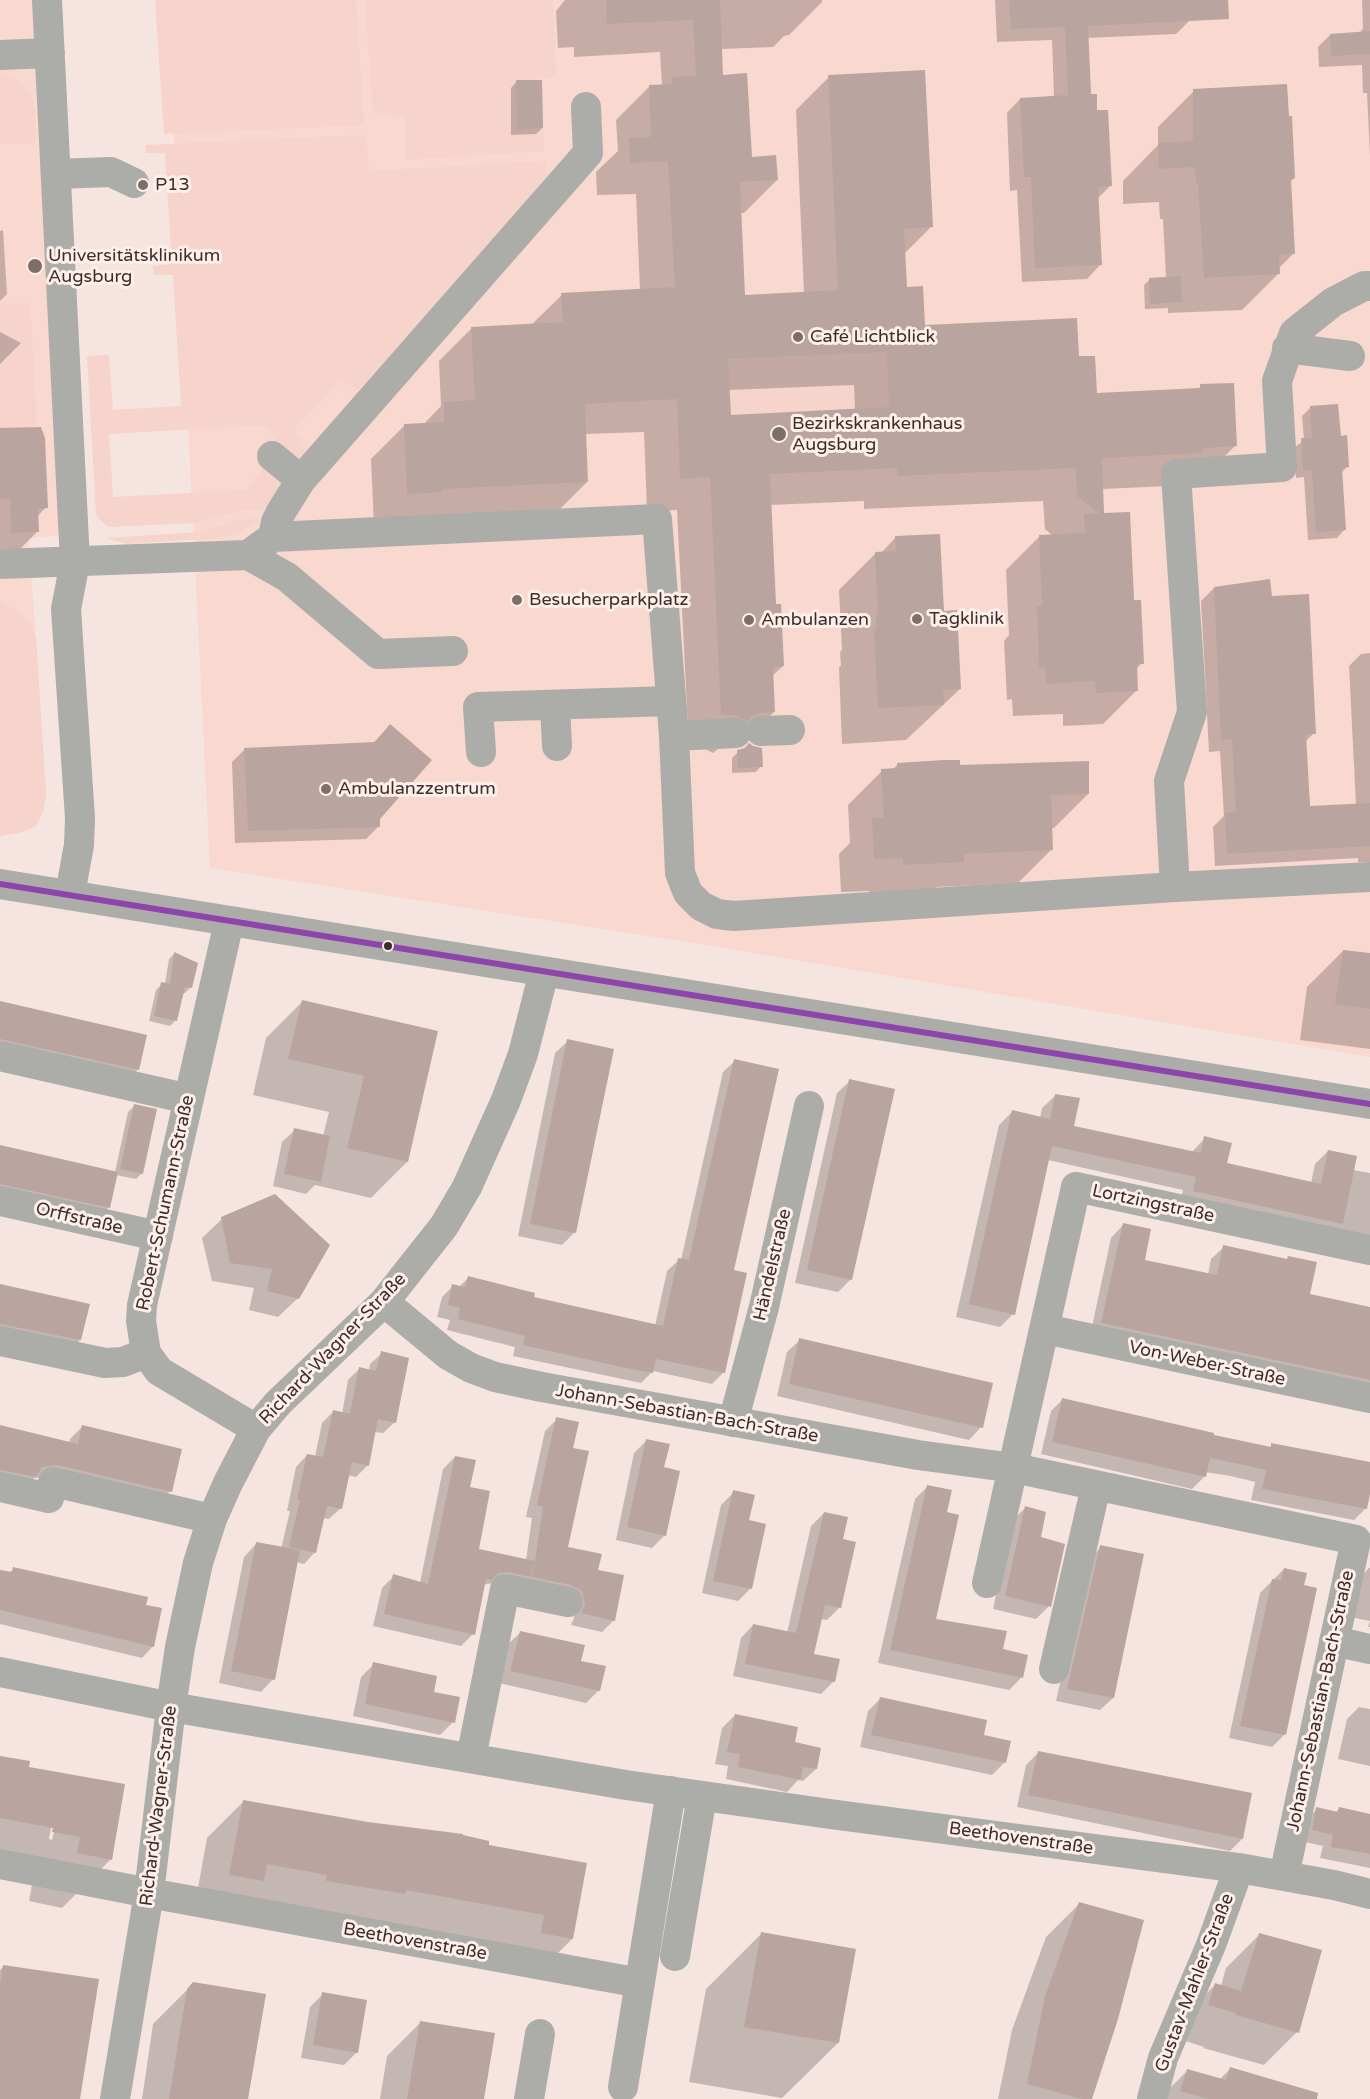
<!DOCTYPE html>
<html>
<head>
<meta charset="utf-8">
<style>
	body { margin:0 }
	canvas { display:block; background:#f5e4df }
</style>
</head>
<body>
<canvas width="1370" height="2099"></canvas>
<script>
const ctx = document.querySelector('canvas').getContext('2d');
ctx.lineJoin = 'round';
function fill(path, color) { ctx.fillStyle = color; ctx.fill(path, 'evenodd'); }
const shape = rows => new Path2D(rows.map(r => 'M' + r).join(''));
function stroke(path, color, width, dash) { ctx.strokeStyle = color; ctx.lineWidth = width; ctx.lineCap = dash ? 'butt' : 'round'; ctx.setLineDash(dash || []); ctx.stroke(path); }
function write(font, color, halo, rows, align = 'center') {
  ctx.font = font + ' "Varela Round",sans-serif'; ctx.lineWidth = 6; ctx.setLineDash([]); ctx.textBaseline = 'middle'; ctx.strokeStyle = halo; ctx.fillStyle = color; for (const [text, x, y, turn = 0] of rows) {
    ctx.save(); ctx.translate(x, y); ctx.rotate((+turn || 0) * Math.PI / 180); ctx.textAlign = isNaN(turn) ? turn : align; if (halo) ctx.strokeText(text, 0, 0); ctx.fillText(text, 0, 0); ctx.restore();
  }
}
const built = shape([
	[0,0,54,0,84,533,29,538,46,794,43,812,36,826,23,832,0,836],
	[167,0,1370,0,1370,1057,706,945,210,868]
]);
const green = shape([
	[155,0,356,0,364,125,164,134],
	[365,0,553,0,556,77,516,81,517,129,543,128,544,151,405,160,405,117,373,114],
	[0,73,14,78,25,86,32,98,35,114,36,143,0,144],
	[366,135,369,171,545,161,546,183,358,390,341,380,294,428,307,451,297,461,279,445,267,425,109,434,113,497,248,490,265,465,289,482,269,509,241,510,196,523,108,527,98,518,96,514,87,356,109,355,113,410,181,406,173,275,154,275,153,266,172,264,165,153,146,153,146,145],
	[30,303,37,427,0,428,0,304],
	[887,352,889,407,731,415,728,359],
	[251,519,260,519,238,533,217,538,127,544,106,538,201,532,239,520],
	[0,601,15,609,27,619,36,637,46,794,43,812,36,826,23,832,0,836]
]);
const shadow = shape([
	[565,0,822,0,822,2,789,35,784,36,773,47,721,49,722,76,750,158,777,180,744,213,740,213,744,296,804,293,796,110,829,77,931,227,904,254,906,288,924,327,1078,358,1095,395,1197,390,1201,386,1236,445,1203,478,1169,486,1102,489,1102,515,1132,602,1142,663,1135,670,1136,691,1103,724,1063,726,1063,714,1013,716,1012,699,1007,700,1004,641,1009,635,1006,570,1039,537,1053,536,1045,529,1043,501,864,509,864,501,770,505,774,605,783,666,772,676,774,712,740,745,718,749,713,753,701,747,689,748,677,510,647,511,644,432,585,434,587,482,554,515,374,526,371,459,405,425,423,425,441,406,439,361,472,328,531,325,562,295,640,291,636,194,597,195,596,172,618,151,616,120,649,87,662,86,660,52,574,57,574,47,558,48,556,11],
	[854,385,855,411,729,416,728,390],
	[995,0,1217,0,1190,20,1176,34,1087,38,1089,96,1110,186,1097,199,1100,265,1087,279,1022,282,1017,190,1010,191,1007,113,1020,99,1054,98,1052,40,997,42],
	[1362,0,1370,0,1370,155,1367,93,1363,93,1362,65,1319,67,1318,47,1330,35,1360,33,1363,28],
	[516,82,542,128,536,134,511,135,511,88],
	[1194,91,1294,178,1290,182,1294,253,1278,269,1278,274,1242,310,1168,313,1168,308,1145,309,1144,285,1150,279,1166,278,1163,219,1160,219,1159,202,1123,204,1123,181,1158,145,1158,127],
	[3,230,7,294,0,301,0,231],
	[0,332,21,343,0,364],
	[1310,408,1339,438,1347,467,1341,473,1345,529,1337,538,1308,540,1304,477,1296,478,1294,448,1304,440,1302,416],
	[0,430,46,507,37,517,38,531,16,553,0,554],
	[896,537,943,612,960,689,906,740,842,744,839,668,841,665,840,652,842,650,839,590,875,554,880,554],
	[1214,588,1271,598,1314,733,1305,742,1309,808,1356,805,1349,666,1361,654,1370,653,1370,862,1358,862,1358,858,1215,866,1213,827,1224,816,1220,751,1209,752,1201,601],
	[390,726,379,826,366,839,235,843,232,762,244,750,373,743],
	[746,749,761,766,756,772,732,773,732,758,738,752],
	[898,764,959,767,1088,794,1054,828,1051,828,1052,849,1018,883,937,887,929,895,870,898,869,891,841,892,839,854,850,843,848,805,882,771,892,770],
	[1343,951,1370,955,1370,1049,1300,1040,1307,987],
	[175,953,191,987,185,993,182,993,176,1020,170,1026,149,1021,156,990,162,984,165,984,169,959],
	[302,1002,437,1032,407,1162,371,1198,315,1185,306,1194,273,1186,282,1142,295,1130,323,1136,329,1112,253,1095,266,1038],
	[0,1003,138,1069,125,1082,0,1053],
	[568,1041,575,1232,562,1245,518,1236,555,1053],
	[735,1061,732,1271,724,1372,712,1384,653,1371,641,1383,513,1356,515,1347,447,1330,450,1320,437,1317,442,1297,453,1286,459,1287,468,1278,532,1298,655,1326,667,1271,679,1260,681,1260,723,1072],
	[850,1081,893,1090,850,1280,838,1292,795,1283,837,1093],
	[1056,1095,1072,1127,1191,1153,1205,1138,1226,1164,1311,1183,1315,1164,1328,1151,1353,1170,1370,1173,1370,1244,1180,1204,1183,1190,1048,1160,1013,1314,1000,1327,956,1317,999,1125,1012,1112,1040,1118,1042,1108],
	[134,1106,142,1173,136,1179,116,1175,109,1207,98,1218,0,1196,0,1147,115,1172,128,1112],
	[274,1195,298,1298,278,1317,249,1310,254,1288,212,1281,202,1238,222,1219],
	[1123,1225,1143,1261,1208,1275,1211,1259,1224,1247,1308,1296,1370,1309,1370,1399,1090,1336,1111,1238],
	[0,1286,80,1340,67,1352,0,1338],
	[800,1340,981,1427,969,1440,777,1396,787,1352],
	[382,1353,395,1422,383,1433,374,1432,368,1465,356,1477,347,1475,341,1508,329,1519,323,1518,315,1552,304,1564,296,1562,273,1679,261,1692,219,1683,244,1557,256,1544,281,1549,290,1511,287,1511,296,1467,307,1455,315,1457,322,1423,333,1412,342,1414,348,1380,359,1369,369,1371,370,1364],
	[1063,1399,1212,1437,1269,1448,1272,1445,1370,1464,1370,1487,1366,1508,1354,1520,1251,1500,1255,1482,1231,1476,1205,1472,1204,1477,1192,1489,1041,1454,1051,1411],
	[557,1419,571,1449,566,1549,596,1571,614,1620,602,1632,571,1625,574,1618,573,1609,495,1583,486,1584,482,1587,473,1634,461,1646,373,1626,382,1588,394,1576,420,1583,443,1469,455,1457,469,1489,477,1550,526,1560,532,1518,526,1517,545,1431],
	[0,1427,69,1443,70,1439,82,1427,170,1491,158,1503,44,1477,34,1478,23,1489,0,1484],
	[647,1440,662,1468,665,1535,652,1548,616,1540,634,1453],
	[928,1486,945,1514,934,1620,1001,1650,1021,1678,1009,1690,878,1663,915,1499],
	[734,1492,747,1521,750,1589,738,1601,702,1593,721,1505],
	[1025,1508,1039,1538,1049,1606,1036,1619,993,1609,1013,1520],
	[824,1513,841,1541,839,1608,827,1620,820,1619,812,1655,834,1681,821,1694,733,1676,741,1638,753,1625,787,1633,811,1526],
	[1101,1547,1113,1698,1100,1710,1056,1701,1088,1560],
	[1369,1568,1370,1568,1370,1627,1368,1627,1370,1621,1350,1617,1358,1579],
	[14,1569,144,1606,153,1646,142,1658,0,1624,0,1571,9,1573],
	[1284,1569,1284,1735,1272,1747,1229,1738,1260,1593],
	[520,1633,579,1662,599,1690,586,1703,499,1683,507,1645],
	[374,1664,453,1722,440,1735,353,1716,361,1677],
	[880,1699,982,1736,1005,1762,992,1775,860,1747,868,1711],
	[1359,1707,1370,1709,1370,1766,1338,1759,1347,1719],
	[735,1715,793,1743,816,1769,803,1781,798,1780,787,1792,726,1779,728,1766,715,1764,722,1728],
	[1038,1753,1242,1839,1230,1851,1017,1807,1026,1765],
	[0,1757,27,1768,111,1859,62,1908,29,1901,32,1885,0,1875],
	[51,1828,55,1828,52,1840,49,1839],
	[243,1802,487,1846,572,1939,536,1975,194,1910,207,1838],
	[1317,1809,1335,1813,1339,1809,1370,1815,1370,1868,1320,1858,1323,1846,1301,1841,1305,1821],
	[1079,1904,1091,2099,998,2099,1012,2030,1046,1937],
	[761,1934,838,2043,782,2098,689,2082,706,1989],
	[1260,1934,1297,2032,1264,2065,1203,2048,1204,2047,1176,2038,1182,2018,1216,1984,1221,1986,1226,1968],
	[3,1967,79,2099,0,2099,0,1970],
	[194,1983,246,2099,142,2099,153,2024],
	[323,1994,357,2052,344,2065,301,2058,310,2007],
	[421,2022,483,2099,380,2099,387,2056],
	[1230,2069,1281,2099,1159,2099,1187,2071,1219,2080]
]);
const building = shape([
	[606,0,720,0,723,75,747,73,752,157,776,155,778,180,740,182,745,295,838,290,828,75,925,70,933,227,904,229,907,287,923,286,925,325,1077,318,1079,356,1095,356,1097,393,1200,388,1200,384,1234,383,1237,446,1203,448,1203,453,1102,458,1104,513,1130,512,1134,600,1141,600,1144,664,1137,664,1138,691,1096,693,1095,681,1046,684,1045,667,1039,668,1037,606,1042,606,1039,535,1085,533,1084,514,1100,514,1077,496,1076,468,897,476,897,468,770,474,776,604,781,604,784,666,773,667,775,712,760,713,752,716,748,721,735,715,721,715,710,477,680,479,677,399,585,404,588,482,442,489,442,492,407,494,404,424,444,422,444,402,475,400,471,327,563,322,561,293,675,287,668,161,630,163,629,138,651,137,649,85,672,84,672,77,696,76,693,20,607,24],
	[887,352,889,407,731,415,728,359],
	[1009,0,1228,0,1229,19,1088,26,1091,94,1097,94,1097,110,1108,110,1112,186,1098,187,1102,265,1035,268,1031,177,1024,177,1020,98,1068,95,1065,27,1011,29],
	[1370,31,1370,54,1331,56,1330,34],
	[516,80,542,80,543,128,517,129],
	[1287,84,1289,116,1292,116,1295,178,1291,179,1295,254,1279,254,1280,274,1204,278,1198,183,1196,184,1195,167,1159,169,1158,143,1193,141,1193,89],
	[1181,276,1182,302,1150,304,1149,278],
	[1338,404,1341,436,1347,435,1349,467,1342,468,1346,530,1316,532,1312,470,1303,470,1301,438,1312,438,1310,406],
	[41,427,45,438,48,508,38,509,39,532,11,533,10,498,0,499,0,428],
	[940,534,944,611,957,610,961,689,943,690,944,705,878,708,874,630,876,630,876,614,878,614,875,552,896,551,895,536],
	[1270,579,1272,596,1309,594,1316,734,1306,734,1310,806,1370,803,1370,846,1227,854,1225,813,1236,812,1232,739,1221,740,1214,587],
	[390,724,432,760,380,819,380,827,248,831,244,748,375,742],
	[749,743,753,746,762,748,763,767,738,768,737,750,745,748],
	[944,760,960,760,960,765,1089,761,1089,794,1051,795,1053,850,964,854,964,862,903,865,903,858,874,859,872,818,884,818,881,769,897,768,897,763],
	[1343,950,1370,953,1370,1009,1335,1004],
	[174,952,198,963,192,988,170,984],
	[161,982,185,987,177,1021,154,1016],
	[302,1000,438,1031,408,1162,347,1148,364,1076,288,1059],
	[0,1001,147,1035,139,1070,0,1039],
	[567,1039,614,1049,576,1233,530,1224],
	[734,1059,779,1069,734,1270,747,1273,725,1373,656,1359,653,1373,621,1367,523,1345,525,1336,458,1319,460,1308,448,1305,452,1284,465,1287,468,1276,535,1293,534,1297,663,1326,678,1258,689,1260],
	[849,1079,895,1089,852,1280,807,1270],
	[1055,1094,1080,1098,1074,1126,1201,1153,1204,1136,1232,1143,1227,1163,1321,1184,1328,1150,1357,1156,1343,1224,1193,1191,1196,1177,1052,1146,1015,1315,969,1304,1012,1110,1050,1119],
	[134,1104,157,1109,143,1174,120,1169],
	[294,1128,330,1136,321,1182,284,1174],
	[0,1145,118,1172,110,1208,0,1184],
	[275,1194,330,1245,299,1299,267,1291,272,1269,230,1263,221,1217],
	[1123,1223,1151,1229,1145,1260,1217,1275,1223,1245,1287,1259,1288,1256,1317,1262,1310,1294,1370,1307,1370,1380,1101,1323],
	[0,1284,90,1304,81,1340,0,1324],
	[799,1338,993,1383,983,1428,789,1384],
	[381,1351,409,1358,396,1423,378,1419,369,1466,352,1462,342,1509,327,1506,316,1553,289,1547,300,1500,297,1500,307,1454,323,1457,333,1410,350,1414,359,1367,376,1371],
	[1062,1398,1214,1433,1214,1435,1271,1447,1271,1443,1370,1462,1370,1494,1367,1509,1262,1489,1266,1470,1244,1465,1210,1458,1206,1477,1052,1442],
	[556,1417,579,1422,573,1448,589,1451,568,1547,602,1554,598,1570,624,1575,615,1621,581,1613,585,1605,582,1591,571,1585,532,1577,534,1562,531,1577,508,1572,499,1573,491,1580,486,1579,475,1635,384,1614,393,1574,428,1584,455,1456,476,1460,470,1487,490,1491,479,1549,535,1561,543,1507,537,1505],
	[0,1425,78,1444,82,1425,182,1449,172,1492,57,1465,42,1467,36,1477,0,1470],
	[646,1439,670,1444,664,1467,680,1471,666,1536,627,1527],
	[927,1485,952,1490,947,1512,959,1515,936,1619,1007,1631,1003,1649,1028,1655,1023,1678,890,1650],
	[733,1490,755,1495,749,1520,766,1524,752,1589,713,1581],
	[1025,1506,1046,1512,1041,1537,1065,1544,1051,1607,1005,1596],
	[824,1512,848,1517,843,1539,856,1542,841,1608,825,1605,814,1654,840,1659,835,1682,745,1664,753,1624,796,1633],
	[256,1542,300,1550,275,1680,231,1671],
	[1100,1545,1144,1554,1114,1698,1067,1689],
	[13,1567,148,1597,146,1605,162,1608,154,1647,0,1610,0,1570,12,1572],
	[1284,1568,1307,1573,1304,1585,1317,1588,1286,1735,1240,1726,1272,1579,1281,1580],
	[520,1631,585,1645,581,1661,606,1666,600,1691,510,1671],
	[373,1662,437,1676,434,1692,460,1697,455,1723,365,1704],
	[880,1697,987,1720,984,1735,1011,1741,1006,1763,871,1735],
	[735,1714,798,1727,795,1742,821,1748,817,1769,803,1767,801,1780,738,1767,740,1754,727,1752],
	[1038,1751,1252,1793,1243,1839,1028,1795],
	[0,1756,30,1761,29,1767,125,1784,112,1860,77,1853,80,1837,52,1832,53,1828,0,1818],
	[243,1800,368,1822,463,1834,463,1835,489,1841,489,1845,587,1863,573,1939,541,1933,544,1915,406,1890,406,1894,326,1881,327,1875,267,1864,264,1881,229,1875],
	[1316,1807,1338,1812,1339,1807,1370,1814,1370,1854,1331,1847,1333,1835,1312,1830],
	[1079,1902,1144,1920,1118,2019,1092,2099,1082,2099,1027,2084,1045,1996],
	[761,1932,856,1949,839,2043,744,2027],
	[1259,1933,1322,1950,1299,2033,1236,2015,1236,2013,1208,2005,1215,1983,1241,1991],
	[3,1965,99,1979,80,2099,0,2099,0,1984],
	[193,1982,266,1994,248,2099,169,2099,187,1989],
	[322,1992,367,2000,358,2053,313,2045],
	[420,2021,495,2033,484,2099,407,2099],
	[1230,2067,1318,2093,1317,2099,1207,2099,1180,2091,1187,2069,1226,2080]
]);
const minor = shape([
	[47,0,75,562,66,609,80,818,79,845,70,894],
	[0,55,50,53],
	[56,174,111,172,134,183],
	[1287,348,1350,356],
	[272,456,301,480],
	[273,537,276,522,281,512,301,480,588,153,586,107],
	[248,555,273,537,657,519,674,736,680,873,688,893,701,906,717,914,734,916,1175,887,1370,877],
	[248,555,287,577,378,654,453,651],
	[0,564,248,555],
	[555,705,557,746],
	[761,731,790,730],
	[674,736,736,733],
	[481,752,478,707,671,701],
	[0,884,1370,1104],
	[1175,887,1169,781,1192,712,1176,474,1282,467,1277,381,1294,333,1333,302,1364,286,1370,286],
	[229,922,142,1305,141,1321,146,1353,159,1371,256,1429],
	[0,1056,189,1099],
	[0,1201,158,1236],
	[384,1302,448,1355,471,1368,495,1377,542,1387,918,1455,1014,1468,1356,1540,1284,1876],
	[1045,1329,1370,1398],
	[0,1341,105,1363,123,1362,146,1353],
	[733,1422,764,1307,809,1106],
	[0,1487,49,1498,53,1482,212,1519],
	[987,1583,1076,1187,1370,1250],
	[1334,1641,1370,1649],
	[1054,1669,1096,1486],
	[0,1672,171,1707,626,1785,830,1814,1239,1868,1334,1885,1370,1894],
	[471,1758,505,1589,568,1602],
	[0,1864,149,1893,640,1983],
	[675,1956,702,1796],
	[623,2087,671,1791],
	[115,2099,149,1893,171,1707,180,1647,198,1563,212,1519,228,1483,256,1429,278,1403,384,1302,444,1226,467,1187,506,1100,523,1054,544,972],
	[529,2099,540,2034],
	[1152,2099,1163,2058,1211,1945,1239,1868]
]);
const bus1 = shape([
	[0,884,1370,1104]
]);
const markers = [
	[143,185,6,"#7d6e6a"],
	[35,266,8,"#7d6e6a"],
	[798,337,6,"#7d6e6a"],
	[779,434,8,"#7d6e6a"],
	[517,600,6,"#7d6e6a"],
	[917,619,6,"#7d6e6a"],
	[749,620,6,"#7d6e6a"],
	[326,789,6,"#7d6e6a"],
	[388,946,5,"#3d2e2b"]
];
const poiNames = [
	["P13",155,185],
	["Universitätsklinikum",48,256],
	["Augsburg",48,277],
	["Café Lichtblick",810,337],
	["Bezirkskrankenhaus",792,424],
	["Augsburg",792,445],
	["Besucherparkplatz",529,600],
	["Tagklinik",929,619],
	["Ambulanzen",761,620],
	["Ambulanzzentrum",338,789]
];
const streetNames = [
	["Robert-Schumann-Straße",166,1203,-78],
	["Lortzingstraße",1153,1204,12],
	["Orffstraße",79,1219,13],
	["Händelstraße",773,1265,-77],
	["Richard-Wagner-Straße",333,1349,-46],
	["Von-Weber-Straße",1207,1364,12],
	["Johann-Sebastian-Bach-Straße",687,1414,10],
	["Johann-Sebastian-Bach-Straße",1321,1701,-78],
	["Richard-Wagner-Straße",159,1806,-83],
	["Beethovenstraße",1021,1839,8],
	["Beethovenstraße",415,1942,10],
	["Gustav-Mahler-Straße",1195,1983,-69]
];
fill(built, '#f9d8d0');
fill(green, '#f6d3cb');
fill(shadow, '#0003');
fill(building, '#b9a49f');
stroke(minor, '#acada9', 30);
stroke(bus1, '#8e44ad', 6);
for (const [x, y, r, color] of markers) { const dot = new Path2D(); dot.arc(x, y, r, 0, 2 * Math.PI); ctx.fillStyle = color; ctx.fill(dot); stroke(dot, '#ffefeb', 2); }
write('18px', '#3d2e2b', '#ffefeb', poiNames, 'left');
write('18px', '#3d2e2b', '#ffefeb', streetNames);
</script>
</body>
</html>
